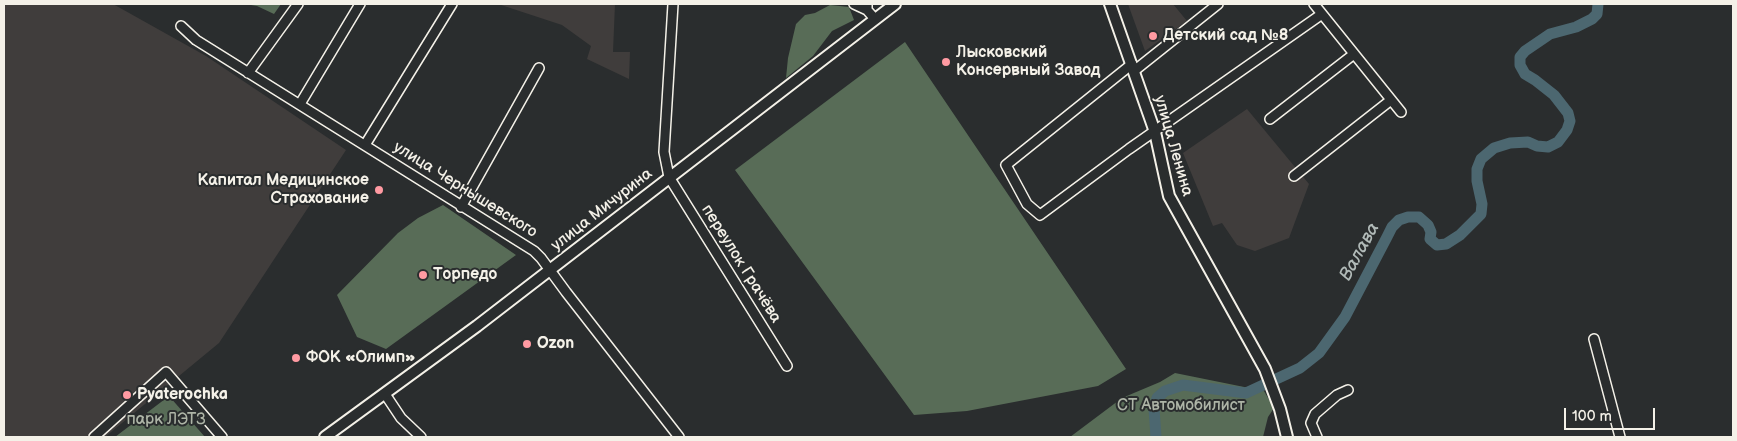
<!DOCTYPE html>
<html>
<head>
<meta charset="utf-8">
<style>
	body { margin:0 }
	#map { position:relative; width:1737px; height:441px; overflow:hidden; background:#2a2d2e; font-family:"Balsamiq Sans",sans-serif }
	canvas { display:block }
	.frame { position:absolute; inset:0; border:5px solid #f4f1e8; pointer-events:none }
	.scale { position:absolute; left:1564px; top:408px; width:91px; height:22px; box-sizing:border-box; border:2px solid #f4f1e8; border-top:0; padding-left:6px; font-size:15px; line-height:18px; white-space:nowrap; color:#f4f1e8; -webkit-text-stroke:4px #2a2d2e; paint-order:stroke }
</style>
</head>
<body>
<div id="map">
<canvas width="1737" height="441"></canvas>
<div class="frame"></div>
<div class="scale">100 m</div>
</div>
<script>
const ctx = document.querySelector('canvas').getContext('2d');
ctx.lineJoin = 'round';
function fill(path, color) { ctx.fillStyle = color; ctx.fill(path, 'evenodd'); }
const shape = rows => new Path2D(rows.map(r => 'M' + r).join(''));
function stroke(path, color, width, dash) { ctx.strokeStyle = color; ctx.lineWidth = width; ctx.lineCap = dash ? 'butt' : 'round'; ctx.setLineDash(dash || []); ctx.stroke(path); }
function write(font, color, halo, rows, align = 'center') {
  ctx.font = font + ' "Balsamiq Sans",sans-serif'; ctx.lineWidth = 4; ctx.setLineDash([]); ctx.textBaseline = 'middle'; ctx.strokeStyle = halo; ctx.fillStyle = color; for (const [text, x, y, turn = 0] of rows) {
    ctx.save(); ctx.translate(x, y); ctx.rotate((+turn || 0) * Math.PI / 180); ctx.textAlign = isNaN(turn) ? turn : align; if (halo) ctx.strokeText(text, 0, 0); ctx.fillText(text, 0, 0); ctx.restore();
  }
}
const built = shape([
	[4,4,113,4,206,56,346,150,219,343,105,437,4,437],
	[498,4,615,4,613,52,630,52,629,79,587,59,591,46,562,25],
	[1128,4,1173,4,1187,21,1145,51],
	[1247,109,1309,184,1289,238,1255,251,1237,245,1222,223,1213,226,1183,153]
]);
const green = shape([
	[245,4,281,4,274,14,257,6],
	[830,5,849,7,854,20,832,31,813,56,786,78,788,58,796,24,805,15,815,13],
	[905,42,1126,369,1098,386,967,411,914,415,735,170],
	[443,205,516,255,386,349,357,337,337,295,398,233,418,218],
	[1175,373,1264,391,1274,408,1268,417,1263,437,1070,437,1122,398,1160,382],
	[169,396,205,437,115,437]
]);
const river = shape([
	[1156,437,1154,408,1157,398,1165,391,1183,385,1246,393,1300,368,1319,353,1345,317,1387,237,1392,227,1399,220,1408,217,1419,217,1428,225,1431,232,1430,239,1437,245,1446,244,1460,235,1481,214,1482,204,1477,181,1477,169,1481,159,1494,148,1510,143,1528,142,1537,146,1548,147,1558,142,1567,130,1570,121,1568,113,1554,95,1535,80,1525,74,1520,65,1520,57,1525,51,1550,34,1576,27,1592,19,1597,14,1598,4]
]);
const minor = shape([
	[673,4,664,152,669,177,787,366],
	[854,4,867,10],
	[867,4,867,10,875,19],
	[1314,4,1401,112],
	[181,26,196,40,534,251,541,258,566,292,679,437],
	[1132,64,1006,165,1027,204,1040,215,1129,149,1322,14],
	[1134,71,1218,4],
	[248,73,298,4],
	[300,104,360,4],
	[1270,119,1354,54],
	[365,145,452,4],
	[1294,176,1391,100],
	[461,207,539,68],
	[1594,339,1620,437],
	[385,394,401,418,421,437],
	[94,437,166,372,222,437],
	[1317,437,1311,423,1315,414,1337,395,1348,390]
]);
const major = shape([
	[1110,4,1155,132,1169,196,1265,369,1280,409,1287,437],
	[325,437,477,326,895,4]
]);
const markers = [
	[1153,36,5,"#ff9aa2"],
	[946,62,5,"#ff9aa2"],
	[379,190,5,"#ff9aa2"],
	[423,275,5,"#ff9aa2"],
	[527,344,5,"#ff9aa2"],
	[296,358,5,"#ff9aa2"],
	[127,395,5,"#ff9aa2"]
];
const poiNames = [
	["Детский сад №8",1163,36],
	["Лысковский",956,53],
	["Консервный Завод",956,71],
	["Капитал Медицинское",369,181,"right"],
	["Страхование",369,199,"right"],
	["Торпедо",433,275],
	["Ozon",537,344],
	["ФОК «Олимп»",306,358],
	["Pyaterochka",137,395]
];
const streetNames = [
	["улица Ленина",1173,146,74],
	["улица Чернышевского",465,190,32],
	["улица Мичурина",602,210,-38],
	["переулок Грачёва",741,264,58]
];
const parkNames = [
	["СТ Автомобилист",1181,406],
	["парк ЛЭТЗ",166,420]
];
const waterNames = [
	["Валава",1360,252,-61]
];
fill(built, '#403d3c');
fill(green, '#586c57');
stroke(river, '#4c6770', 11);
stroke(minor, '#f4f1e8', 12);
stroke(major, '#f4f1e8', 14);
stroke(minor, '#2a2d2e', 9);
stroke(major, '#2a2d2e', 10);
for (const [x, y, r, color] of markers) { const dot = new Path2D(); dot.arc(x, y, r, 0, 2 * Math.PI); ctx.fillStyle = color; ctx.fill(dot); stroke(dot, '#2a2d2e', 2); }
write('bold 16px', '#f4f1e8', '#2a2d2e', poiNames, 'left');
write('16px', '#f4f1e8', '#2a2d2e', streetNames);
write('16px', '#aeb5a7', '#2a2d2e', parkNames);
write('italic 18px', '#b1bab8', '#2a2d2e', waterNames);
</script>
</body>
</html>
